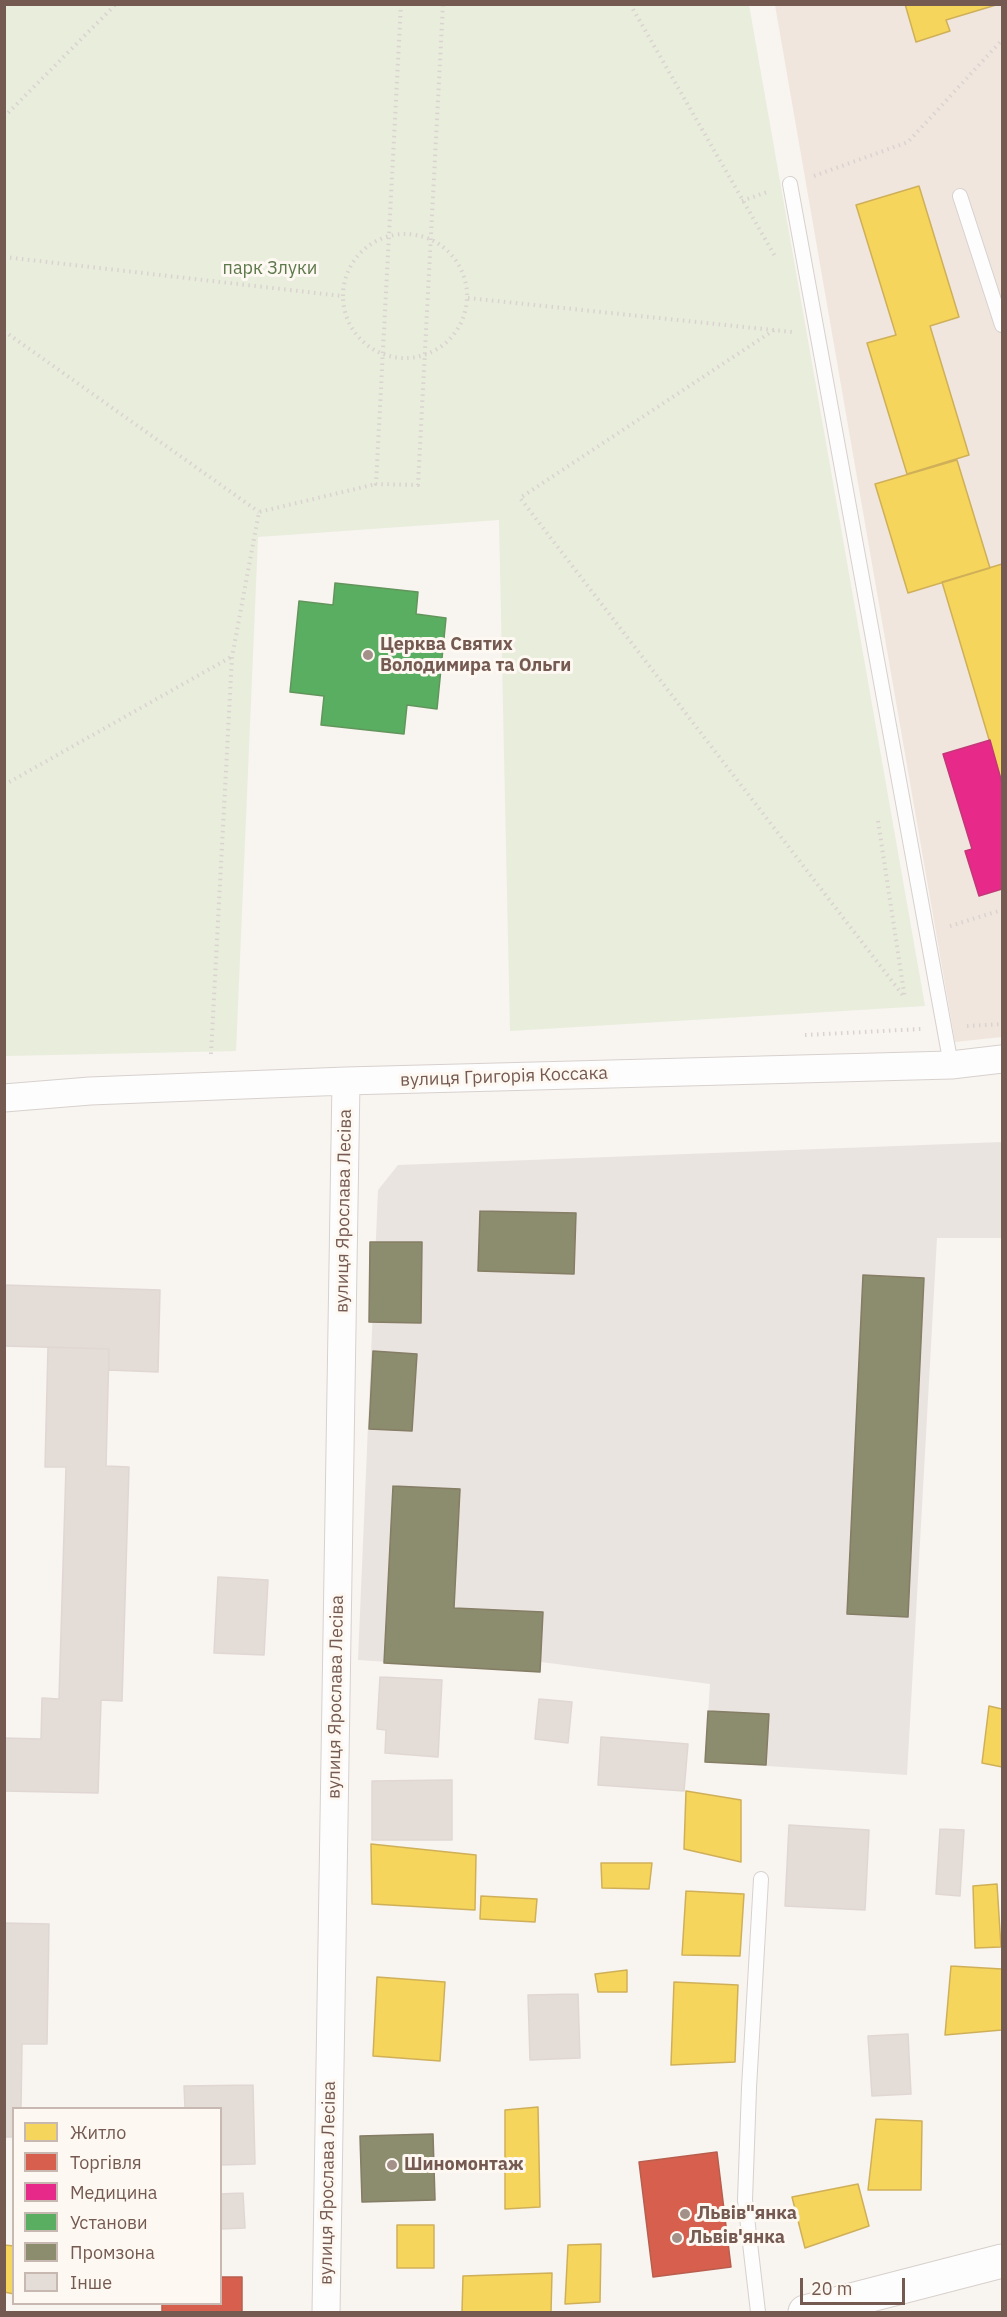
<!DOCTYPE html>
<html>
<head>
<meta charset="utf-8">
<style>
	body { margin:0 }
	#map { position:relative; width:1007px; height:2317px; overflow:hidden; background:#f8f4f0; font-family:"IBM Plex Sans",sans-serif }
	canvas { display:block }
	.frame { position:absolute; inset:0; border:6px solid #745a51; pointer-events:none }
	.legend { position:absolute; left:12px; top:2107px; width:210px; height:198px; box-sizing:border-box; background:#fef8f2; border:2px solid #c7b9b2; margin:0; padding:8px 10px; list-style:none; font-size:18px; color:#745a51 }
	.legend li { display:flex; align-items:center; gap:12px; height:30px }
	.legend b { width:30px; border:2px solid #c7b9b2 }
	.scale { position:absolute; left:800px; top:2278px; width:105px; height:27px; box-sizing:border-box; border:3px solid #745a51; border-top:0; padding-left:8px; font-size:18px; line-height:21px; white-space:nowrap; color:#745a51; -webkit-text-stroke:4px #fef8f2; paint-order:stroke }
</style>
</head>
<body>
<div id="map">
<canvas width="1007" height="2317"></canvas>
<div class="frame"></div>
<ul class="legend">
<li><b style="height:16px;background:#f6d55c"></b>Житло</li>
<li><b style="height:16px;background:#d6604d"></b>Торгівля</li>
<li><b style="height:16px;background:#e7298a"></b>Медицина</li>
<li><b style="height:16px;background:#5aae61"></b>Установи</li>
<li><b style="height:16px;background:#8c8c6e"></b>Промзона</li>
<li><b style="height:16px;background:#e4dcd7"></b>Інше</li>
</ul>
<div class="scale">20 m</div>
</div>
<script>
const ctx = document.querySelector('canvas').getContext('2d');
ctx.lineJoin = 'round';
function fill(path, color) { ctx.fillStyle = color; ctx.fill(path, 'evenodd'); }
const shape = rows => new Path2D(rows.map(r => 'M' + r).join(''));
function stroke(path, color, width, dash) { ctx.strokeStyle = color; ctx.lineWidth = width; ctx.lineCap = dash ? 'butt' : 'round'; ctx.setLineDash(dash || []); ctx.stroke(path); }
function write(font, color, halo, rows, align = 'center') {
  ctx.font = font + ' "IBM Plex Sans",sans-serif'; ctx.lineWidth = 6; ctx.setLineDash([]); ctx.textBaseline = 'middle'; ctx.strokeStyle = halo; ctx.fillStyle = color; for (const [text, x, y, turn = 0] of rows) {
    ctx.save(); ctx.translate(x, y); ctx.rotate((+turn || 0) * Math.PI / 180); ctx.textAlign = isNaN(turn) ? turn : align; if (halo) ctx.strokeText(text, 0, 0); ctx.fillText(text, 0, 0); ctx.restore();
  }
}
const residential = shape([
	[775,5,1002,5,1002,1037,955,1042]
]);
const industrial = shape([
	[1002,1142,1002,1238,937,1238,907,1775,705,1762,710,1684,541,1662,540,1672,358,1660,378,1190,398,1165]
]);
const green = shape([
	[4,5,749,5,925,1006,510,1031,499,520,258,537,236,1051,5,1056]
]);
const homes = shape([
	[905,4,996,4,996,5,946,20,950,31,916,42,905,4],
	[919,186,959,317,930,326,969,455,907,474,867,343,896,335,856,205,919,186],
	[957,460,990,568,908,593,875,484,957,460],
	[1002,564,1002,783,942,582,1002,564],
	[989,1706,1002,1709,1002,1767,982,1763,989,1706],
	[686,1791,741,1800,741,1862,684,1849,686,1791],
	[371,1844,476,1855,475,1910,372,1904,371,1844],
	[601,1863,652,1863,649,1889,602,1888,601,1863],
	[997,1884,1001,1947,975,1948,973,1886,997,1884],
	[686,1891,744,1894,740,1956,682,1955,686,1891],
	[481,1896,537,1899,535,1922,480,1919,481,1896],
	[951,1966,1002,1969,1002,2030,945,2035,951,1966],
	[627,1970,627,1992,598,1992,595,1974,627,1970],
	[377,1977,445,1982,440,2061,373,2056,377,1977],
	[674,1982,738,1985,735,2062,671,2065,674,1982],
	[538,2107,540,2207,505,2209,505,2110,538,2107],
	[876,2119,922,2121,921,2190,868,2190,876,2119],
	[858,2184,869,2226,805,2248,792,2197,858,2184],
	[397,2225,434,2225,434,2268,397,2268,397,2225],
	[601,2244,600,2302,565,2304,568,2245,601,2244],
	[4,2245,14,2246,14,2294,4,2292,4,2245],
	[552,2273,551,2312,462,2312,463,2276,552,2273]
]);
const shops = shape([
	[717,2152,731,2267,653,2277,639,2162,717,2152],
	[220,2277,242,2277,242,2312,162,2312,162,2304,220,2304,220,2277]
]);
const health = shape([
	[990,740,1002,783,1002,889,979,896,965,851,972,849,943,754,990,740]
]);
const public = shape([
	[335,583,418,592,416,614,446,618,437,709,407,705,404,734,321,725,324,696,290,692,299,601,333,605,335,583]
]);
const industry = shape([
	[480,1211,576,1213,574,1274,478,1271,480,1211],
	[370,1242,422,1242,421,1323,369,1322,370,1242],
	[863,1275,924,1278,908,1617,847,1614,863,1275],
	[373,1351,417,1354,412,1431,369,1429,373,1351],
	[393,1486,460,1489,454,1608,543,1612,540,1672,384,1663,393,1486],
	[708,1711,769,1714,766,1765,705,1762,708,1711],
	[433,2134,435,2200,362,2202,360,2136,433,2134]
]);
const building = shape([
	[4,1285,160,1290,158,1372,109,1370,109,1349,4,1346,4,1285],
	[48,1347,109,1349,106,1466,129,1467,122,1701,101,1700,98,1793,4,1791,4,1738,41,1739,42,1698,59,1699,66,1467,45,1467,48,1347],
	[218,1577,268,1580,264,1655,214,1653,218,1577],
	[380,1677,442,1680,438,1757,385,1753,386,1730,377,1729,380,1677],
	[539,1699,572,1702,568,1743,535,1739,539,1699],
	[601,1737,688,1744,684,1791,598,1785,601,1737],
	[452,1780,452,1840,372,1840,372,1781,452,1780],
	[789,1825,869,1830,865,1910,785,1906,789,1825],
	[940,1829,964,1830,960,1896,936,1894,940,1829],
	[4,1923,49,1924,47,2044,22,2044,21,2108,14,2108,14,2137,4,2137,4,1923],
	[578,1994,580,2058,530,2060,528,1995,578,1994],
	[908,2034,911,2094,872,2096,868,2036,908,2034],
	[253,2085,255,2164,220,2165,220,2108,185,2108,184,2086,253,2085],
	[243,2193,245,2228,220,2229,220,2194,243,2193]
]);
const path = shape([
	[401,4,376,484,418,485,443,4],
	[630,4,776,258],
	[4,117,116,4],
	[814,176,908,142,1002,40],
	[742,201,767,192],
	'343 296a62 62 0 1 1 124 0a62 62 0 1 1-124 0Z',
	[4,257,342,296],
	[468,298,792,332],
	[774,330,520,498,905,998],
	[4,331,259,512],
	[4,785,231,657],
	[878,821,905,999],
	[950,926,1002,910],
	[967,1026,1002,1024],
	[805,1035,921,1029],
	[211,1054,232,657,259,512,376,484]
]);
const lane = shape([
	[790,184,951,1065],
	[960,196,1002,325],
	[758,2312,745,2200,749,2088,761,1879]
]);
const street = shape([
	[4,1098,90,1091,346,1081,951,1065,1002,1059],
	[326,2312,346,1081]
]);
const secondary = shape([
	[805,2312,1002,2261]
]);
const markers = [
	[368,655,6,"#a29089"],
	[392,2165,6,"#a29089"],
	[685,2214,6,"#a29089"],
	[677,2238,6,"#a29089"]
];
const parkNames = [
	["парк Злуки",270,269]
];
const poiNames = [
	["Церква Святих",380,645],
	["Володимира та Ольги",380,666],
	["Шиномонтаж",404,2165],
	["Львів\"янка",697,2214],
	["Львів'янка",689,2238]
];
const streetNames = [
	["вулиця Григорія Коссака",504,1077,-2],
	["вулиця Ярослава Лесіва",344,1211,-89],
	["вулиця Ярослава Лесіва",336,1697,-89],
	["вулиця Ярослава Лесіва",328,2183,-89]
];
fill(residential, '#f0e6de');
fill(industrial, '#eae4e0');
fill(green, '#e8eddc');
fill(homes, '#f6d55c');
stroke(homes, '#cfb059', 1.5);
fill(shops, '#d6604d');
stroke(shops, '#b95e4e', 1.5);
fill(health, '#e7298a');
stroke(health, '#c43879', 1.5);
fill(public, '#5aae61');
stroke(public, '#62955c', 1.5);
fill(industry, '#8c8c6e');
stroke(industry, '#857d65', 1.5);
fill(building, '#e4dcd7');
stroke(building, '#e0d7d3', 1.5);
stroke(lane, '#d7d1ce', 16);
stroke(street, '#d7d1ce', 29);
stroke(secondary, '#d7d0cc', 35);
stroke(path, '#dad3d0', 4, [1.5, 4.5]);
stroke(lane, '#fefdfd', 14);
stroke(street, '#fefdfd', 27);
stroke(secondary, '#fefdfd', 33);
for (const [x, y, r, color] of markers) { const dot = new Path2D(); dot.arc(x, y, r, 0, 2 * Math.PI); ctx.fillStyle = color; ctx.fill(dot); stroke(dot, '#fef8f2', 2); }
write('18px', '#5d784a', '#fef8f2', parkNames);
write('bold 18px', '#745a51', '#fef8f2', poiNames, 'left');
write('18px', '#745a51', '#fef8f2', streetNames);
</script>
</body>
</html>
